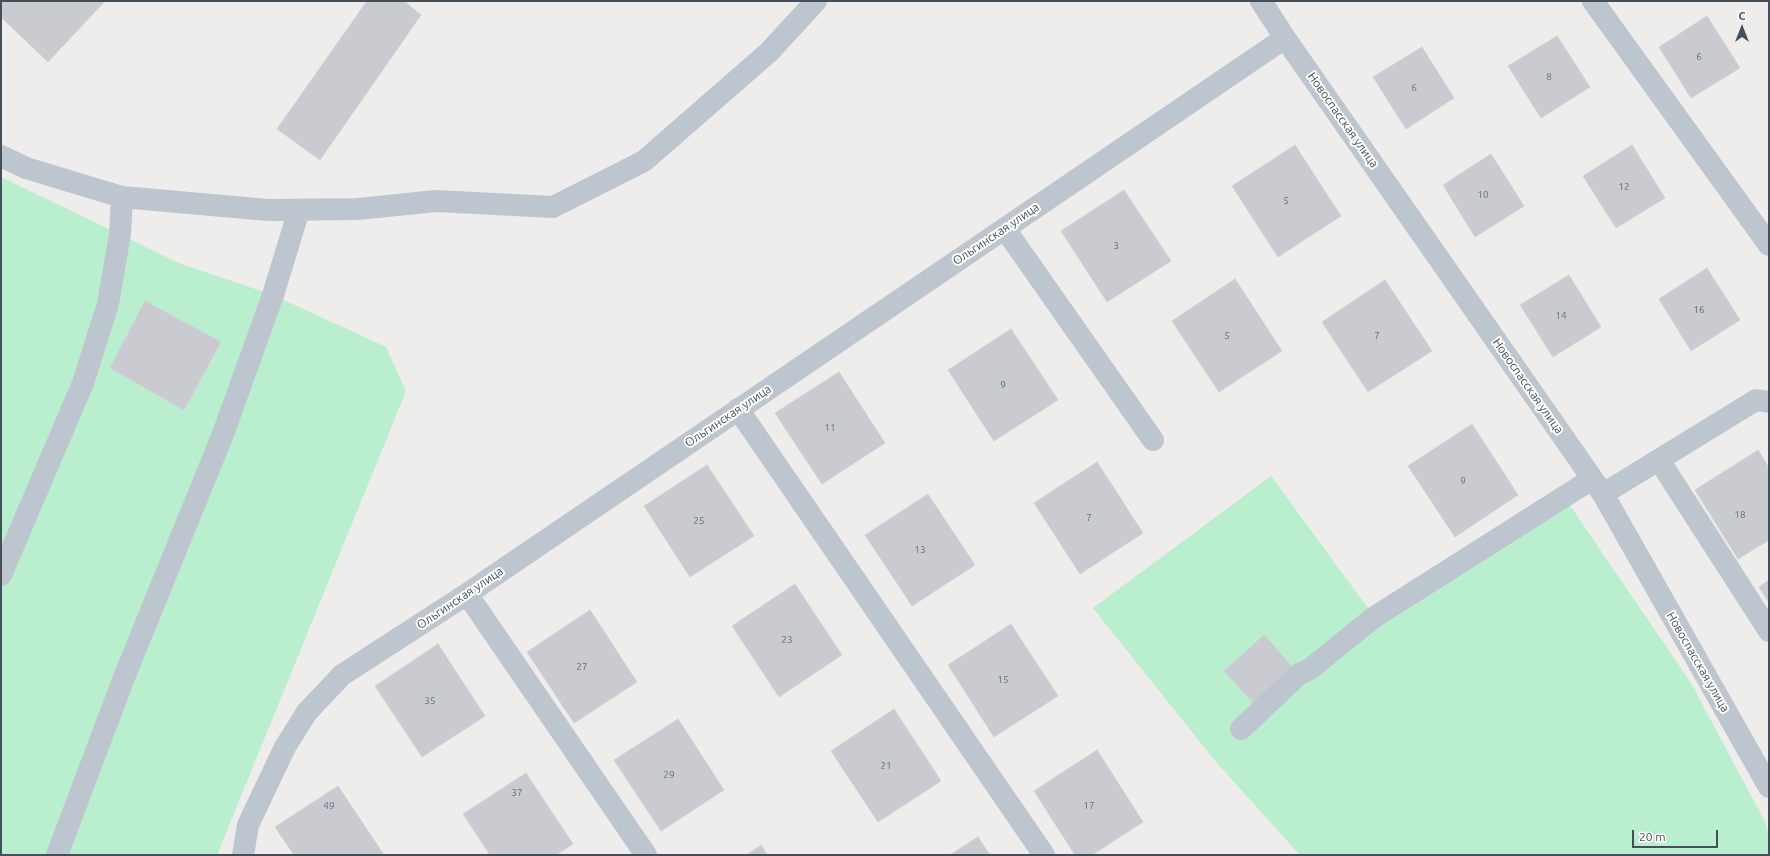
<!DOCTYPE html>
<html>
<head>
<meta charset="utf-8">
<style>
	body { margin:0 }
	#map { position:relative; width:1770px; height:856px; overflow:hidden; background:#efecec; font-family:Ubuntu,sans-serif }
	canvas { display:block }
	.frame { position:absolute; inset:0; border:2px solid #454f59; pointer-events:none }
	.north { position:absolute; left:1722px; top:8px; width:40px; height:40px; -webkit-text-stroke:3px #fff; paint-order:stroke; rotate:0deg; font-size:11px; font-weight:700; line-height:16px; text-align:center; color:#454f59 }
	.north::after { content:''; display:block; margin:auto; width:14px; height:18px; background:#454f59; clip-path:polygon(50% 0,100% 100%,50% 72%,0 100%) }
	.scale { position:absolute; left:1632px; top:830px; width:86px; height:18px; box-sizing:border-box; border:2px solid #454f59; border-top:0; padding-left:5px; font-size:12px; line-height:14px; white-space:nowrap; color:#454f59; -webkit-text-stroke:3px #fff; paint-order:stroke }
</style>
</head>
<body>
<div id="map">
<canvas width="1770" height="856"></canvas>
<div class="frame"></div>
<div class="north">С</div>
<div class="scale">20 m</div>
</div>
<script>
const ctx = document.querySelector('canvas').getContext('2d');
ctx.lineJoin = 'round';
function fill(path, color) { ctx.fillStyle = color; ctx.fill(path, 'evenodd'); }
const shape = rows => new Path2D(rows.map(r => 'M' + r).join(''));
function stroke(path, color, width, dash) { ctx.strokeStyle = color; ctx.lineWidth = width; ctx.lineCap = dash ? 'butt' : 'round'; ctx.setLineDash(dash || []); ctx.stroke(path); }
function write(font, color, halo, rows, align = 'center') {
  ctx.font = font + ' Ubuntu,sans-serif'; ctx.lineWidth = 4; ctx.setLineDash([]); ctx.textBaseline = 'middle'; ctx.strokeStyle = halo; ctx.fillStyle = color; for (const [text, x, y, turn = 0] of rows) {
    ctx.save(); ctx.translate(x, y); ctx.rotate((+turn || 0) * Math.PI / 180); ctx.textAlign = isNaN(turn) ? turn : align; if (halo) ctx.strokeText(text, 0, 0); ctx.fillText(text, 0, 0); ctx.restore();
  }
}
const green = shape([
	[1,177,181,264,273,295,386,347,406,391,217,855,1,855],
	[1271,476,1381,626,1569,504,1691,683,1765,822,1769,836,1769,855,1300,855,1216,762,1093,608]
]);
const building = shape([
	[1,1,105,1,48,62,1,17,1,1],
	[367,1,404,1,421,15,320,160,277,129,367,1],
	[1707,16,1740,68,1691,98,1659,47,1707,16],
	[1557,36,1590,87,1541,118,1508,66,1557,36],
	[1422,47,1454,98,1406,129,1373,77,1422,47],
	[1295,145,1341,216,1278,257,1232,186,1295,145],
	[1632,145,1665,198,1616,228,1583,176,1632,145],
	[1491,154,1524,206,1475,237,1443,185,1491,154],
	[1124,190,1171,261,1107,302,1061,231,1124,190],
	[1707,268,1740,320,1691,351,1659,299,1707,268],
	[1569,275,1601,327,1553,357,1520,305,1569,275],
	[1235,279,1282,351,1219,392,1172,321,1235,279],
	[1385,280,1432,351,1368,392,1322,322,1385,280],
	[145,301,221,342,184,410,110,368,145,301],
	[1011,329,1058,400,994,441,948,370,1011,329],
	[839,372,885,443,822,484,775,413,839,372],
	[1472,424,1518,495,1455,537,1408,466,1472,424],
	[1758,450,1769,468,1769,540,1738,559,1695,490,1758,450],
	[1097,462,1143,533,1080,574,1034,503,1097,462],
	[707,465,754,536,690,577,644,506,707,465],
	[928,494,975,565,912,606,865,535,928,494],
	[1769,580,1769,603,1759,587,1769,580],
	[795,584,842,655,779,697,732,626,795,584],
	[590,610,637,682,574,723,527,652,590,610],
	[1011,624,1058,696,994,737,948,665,1011,624],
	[1264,635,1299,674,1259,709,1224,671,1264,635],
	[438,644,485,716,422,757,375,686,438,644],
	[894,709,941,781,878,822,831,751,894,709],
	[678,719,724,790,661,831,614,760,678,719],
	[1097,750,1143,822,1092,855,1075,855,1034,791,1097,750],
	[526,773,573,844,556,855,490,855,463,814,526,773],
	[338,786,384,855,294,855,275,827,338,786],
	[978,837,990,855,950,855,978,837],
	[761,845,767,855,747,855,761,845]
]);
const minor = shape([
	[1261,1,1285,38,1603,494,1769,787],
	[1593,1,1769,245],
	[1,156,26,168,122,197,268,210,358,209,436,201,553,207,644,161,769,52,816,1],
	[1005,229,1153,440],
	[738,409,1044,855],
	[1659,460,1769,631],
	[1603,494,1756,400,1769,402],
	[1,575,83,383,108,304,120,234,122,197],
	[467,594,646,855],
	[1241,729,1299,674,1310,669,1373,618,1592,479],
	[57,855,125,675,223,434,273,295,299,210],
	[243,855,248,825,285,747,307,712,342,675,467,594,1285,38]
]);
const numberNames = [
	["6",1699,57],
	["8",1549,77],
	["6",1414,88],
	["12",1624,187],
	["10",1483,195],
	["5",1286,201],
	["3",1116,246],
	["16",1699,310],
	["14",1561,316],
	["5",1227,336],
	["7",1377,336],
	["9",1003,385],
	["11",830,428],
	["9",1463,481],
	["18",1740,515],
	["7",1089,518],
	["25",699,521],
	["13",920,550],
	["23",787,640],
	["27",582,667],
	["15",1003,680],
	["35",430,701],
	["21",886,766],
	["29",669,775],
	["37",517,793],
	["49",329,806],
	["17",1089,806]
];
const streetNames = [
	["Новоспасская улица",1343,120,55],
	["Ольгинская улица",996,234,-34],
	["Новоспасская улица",1528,386,55],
	["Ольгинская улица",728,416,-34],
	["Ольгинская улица",460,598,-34],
	["Новоспасская улица",1698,662,60]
];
fill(green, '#b9eece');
fill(building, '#c9cbd1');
stroke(building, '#d0d2d8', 1);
stroke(minor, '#bdc6cf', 22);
write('10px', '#666e77', null, numberNames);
write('12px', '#454f59', '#fff', streetNames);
</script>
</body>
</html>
